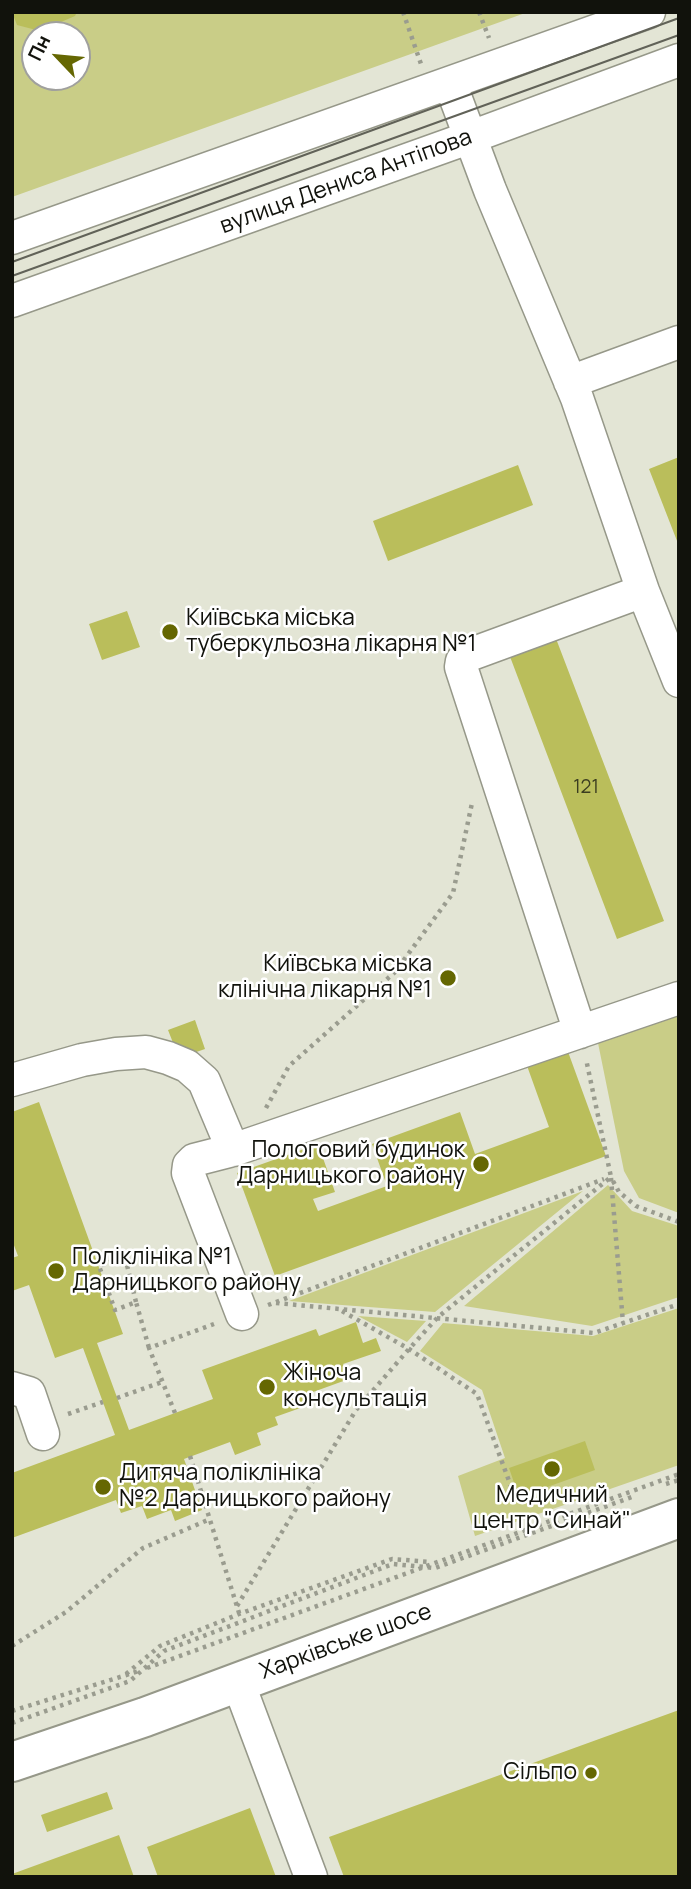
<!DOCTYPE html>
<html>
<head>
<meta charset="utf-8">
<style>
	body { margin:0 }
	#map { position:relative; width:691px; height:1889px; overflow:hidden; background:#e3e5d5; font-family:Manrope,sans-serif }
	canvas { display:block }
	.frame { position:absolute; inset:0; border:14px solid #11120c; pointer-events:none }
	.north { position:absolute; left:21px; top:21px; width:70px; height:70px; box-sizing:border-box; background:#fff; border:2px solid #a0a09e; border-radius:50%; rotate:296deg; font-size:19px; font-weight:700; line-height:28px; text-align:center; color:#11120c }
	.north::after { content:''; display:block; margin:auto; width:24px; height:32px; background:#656702; clip-path:polygon(50% 0,100% 100%,50% 72%,0 100%) }
</style>
</head>
<body>
<div id="map">
<canvas width="691" height="1889"></canvas>
<div class="frame"></div>
<div class="north">Пн</div>
</div>
<script>
const ctx = document.querySelector('canvas').getContext('2d');
ctx.lineJoin = 'round';
function fill(path, color) { ctx.fillStyle = color; ctx.fill(path, 'evenodd'); }
const shape = rows => new Path2D(rows.map(r => 'M' + r).join(''));
function stroke(path, color, width, dash) { ctx.strokeStyle = color; ctx.lineWidth = width; ctx.lineCap = dash ? 'butt' : 'round'; ctx.setLineDash(dash || []); ctx.stroke(path); }
function write(font, color, halo, rows, align = 'center') {
  ctx.font = font + ' Manrope,sans-serif'; ctx.lineWidth = 5; ctx.setLineDash([]); ctx.textBaseline = 'middle'; ctx.strokeStyle = halo; ctx.fillStyle = color; for (const [text, x, y, turn = 0] of rows) {
    ctx.save(); ctx.translate(x, y); ctx.rotate((+turn || 0) * Math.PI / 180); ctx.textAlign = isNaN(turn) ? turn : align; if (halo) ctx.strokeText(text, 0, 0); ctx.fillText(text, 0, 0); ctx.restore();
  }
}
const green = shape([
	[12,12,528,12,12,197],
	[35,35,77,35,77,77,35,77],
	[679,1014,679,1213,639,1198,624,1171,598,1043],
	[608,1185,632,1211,679,1226,679,1297,592,1326,464,1306],
	[583,1191,435,1312,289,1301],
	[679,1308,679,1465,475,1536,458,1476,505,1458,482,1390,420,1351,443,1323,593,1336],
	[358,1316,426,1321,407,1342]
]);
const building = shape([
	[12,12,77,12,75,16,40,31,17,25],
	[679,457,679,546,649,469],
	[518,465,533,505,388,561,373,521],
	[127,611,140,647,102,660,89,624],
	[555,636,664,921,617,939,509,654],
	[195,1020,205,1049,179,1058,168,1030],
	[567,1049,606,1156,275,1276,237,1173,318,1144,335,1192,313,1199,318,1211,387,1186,372,1144,460,1112,475,1154,549,1127,526,1063],
	[39,1102,123,1334,97,1343,129,1430,213,1399,202,1370,316,1329,319,1336,356,1322,363,1343,376,1338,381,1351,343,1364,349,1379,302,1396,306,1406,275,1417,278,1425,257,1433,261,1445,235,1455,230,1442,184,1459,202,1510,175,1521,171,1510,147,1519,142,1506,121,1513,116,1500,12,1538,12,1473,115,1435,83,1348,55,1358,29,1285,12,1291,12,1258,18,1256,12,1240,12,1112],
	[585,1441,595,1470,519,1497,509,1468],
	[679,1710,679,1875,673,1877,344,1877,329,1837],
	[107,1792,113,1809,47,1832,41,1815],
	[250,1808,276,1877,158,1877,147,1847],
	[119,1835,134,1877,12,1877,12,1874]
]);
const path = shape([
	[403,12,421,64],
	[479,12,489,38],
	[266,1108,289,1066,395,972,453,893,472,803],
	[611,1178,623,1323],
	[613,1181,619,1192,636,1206,679,1222],
	[136,1302,125,1257,99,1266,115,1310,136,1302,149,1348],
	[276,1303,594,1333,679,1304],
	[268,1305,604,1179],
	[342,1311,409,1349,477,1394,516,1500],
	[117,1398,162,1382],
	[175,1413,149,1348,214,1324],
	[68,1414,103,1402],
	[190,1456,240,1616],
	[666,1484,679,1480],
	[237,1606,356,1410,409,1349,438,1317,611,1177,586,1059],
	[12,1646,66,1612,143,1548,210,1519],
	[147,1668,679,1474],
	[126,1674,160,1646,239,1614,392,1559,431,1562],
	[12,1711,139,1671],
	[12,1723,130,1681,164,1651,393,1564,435,1568,632,1497]
]);
const minor = shape([
	[450,83,490,190,577,398,643,591,679,681],
	[12,238,649,12],
	[12,301,471,137,679,60],
	[570,382,679,342],
	[580,1032,461,667,462,661,466,656,643,591],
	[12,1080,82,1060,116,1054,146,1052,168,1058,187,1066,204,1081,233,1150],
	[242,1314,188,1173,189,1165,194,1160,233,1150,679,998],
	[12,1388,29,1393,43,1434],
	[238,1682,311,1877]
]);
const major = shape([
	[12,1762,145,1717,679,1518]
]);
const tram = shape([
	[12,262,679,18],
	[12,276,679,35]
]);
const markers = [
	[170,632,9,"#656702"],
	[448,978,9,"#656702"],
	[481,1164,9,"#656702"],
	[56,1271,9,"#656702"],
	[267,1387,9,"#656702"],
	[552,1469,9,"#656702"],
	[103,1487,9,"#656702"],
	[591,1773,7,"#656702"]
];
const numberNames = [
	["121",586,788]
];
const streetNames = [
	["вулиця Дениса Антіпова",346,182,-20],
	["Харківське шосе",346,1642,-20]
];
const poiNames = [
	["Київська міська",186,619],
	["туберкульозна лікарня №1",186,645],
	["Київська міська",432,965,"right"],
	["клінічна лікарня №1",432,991,"right"],
	["Пологовий будинок",465,1151,"right"],
	["Дарницького району",465,1177,"right"],
	["Поліклініка №1",72,1258],
	["Дарницького району",72,1284],
	["Жіноча",283,1374],
	["консультація",283,1400],
	["Дитяча поліклініка",119,1474],
	["№2 Дарницького району",119,1500],
	["Медичний",552,1496,"center"],
	["центр \"Синай\"",552,1522,"center"],
	["Сільпо",577,1773,"right"]
];
fill(green, '#c9cd87');
fill(building, '#babe5b');
stroke(minor, '#969889', 35);
stroke(major, '#969889', 42);
stroke(path, '#9a9c8f', 4.5, [3.5, 5]);
stroke(minor, '#fff', 32);
stroke(major, '#fff', 38);
stroke(tram, '#616258', 2);
for (const [x, y, r, color] of markers) { const dot = new Path2D(); dot.arc(x, y, r, 0, 2 * Math.PI); ctx.fillStyle = color; ctx.fill(dot); stroke(dot, '#fff', 2.5); }
write('19px', '#3b3d20', null, numberNames);
write('23px', '#11120c', '#fff', streetNames);
write('23px', '#11120c', '#fff', poiNames, 'left');
</script>
</body>
</html>
